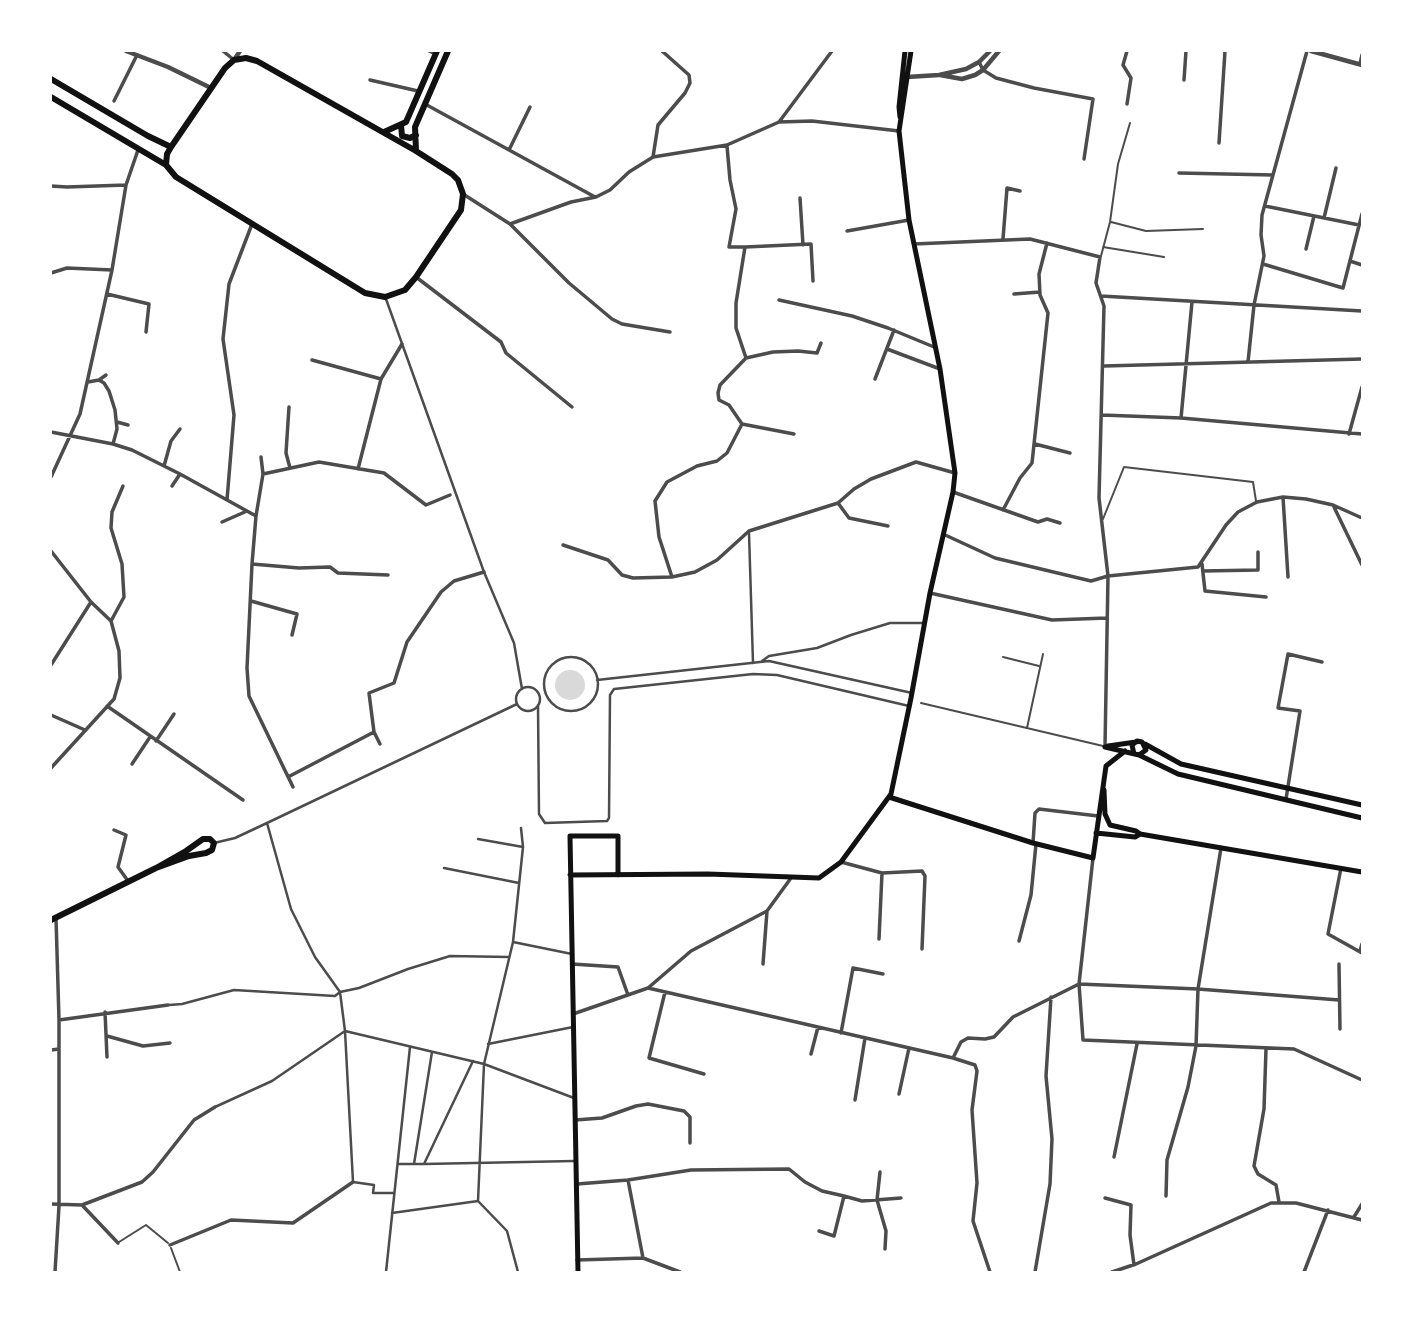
<!DOCTYPE html>
<html>
<head>
<meta charset="utf-8">
<style>
	body { margin:0 }
	#map { position:relative; width:1413px; height:1323px; overflow:hidden; background:#fff; font-family:Inter,sans-serif }
	canvas { display:block }
	.frame { position:absolute; inset:0; border:52px solid #fff; pointer-events:none }
</style>
</head>
<body>
<div id="map">
<canvas width="1413" height="1323"></canvas>
<div class="frame"></div>
</div>
<script>
const ctx = document.querySelector('canvas').getContext('2d');
ctx.lineJoin = 'round';
function fill(path, color) { ctx.fillStyle = color; ctx.fill(path, 'evenodd'); }
const shape = rows => new Path2D(rows.map(r => 'M' + r).join(''));
function stroke(path, color, width, dash) { ctx.strokeStyle = color; ctx.lineWidth = width; ctx.lineCap = dash ? 'butt' : 'round'; ctx.setLineDash(dash || []); ctx.stroke(path); }
const water = shape([
	'555 685a15 15 0 1 1 30 0a15 15 0 1 1-30 0Z'
]);
const service = shape([
	[1111,222,1146,231,1203,229],
	[1103,247,1164,257],
	[1101,256,1110,222,1118,164,1130,123],
	[1103,519,1124,467,1253,482,1256,501],
	[1003,657,1039,666],
	[921,703,1103,746],
	[1027,728,1043,654],
	[119,1242,146,1225,168,1243],
	[171,1248,180,1272]
]);
const pedestrian = shape([
	[386,299,484,572,514,643,522,689],
	[749,533,753,663],
	'544 684a27 27 0 1 1 54 0a27 27 0 1 1-54 0Z',
	[762,661,769,656,817,648,851,635,890,623,924,623],
	[597,680,769,661,912,693],
	'516 699a12 12 0 1 1 24 0a12 12 0 1 1-24 0Z',
	[538,705,539,814,545,823,607,821,609,818,610,695,614,689,753,674,777,675,909,706],
	[267,823,291,909,315,957,340,992,345,1031,353,1182,374,1185,373,1193,394,1193],
	[478,839,523,847],
	[214,843,235,838,267,823,517,704],
	[444,868,519,883],
	[513,942,572,954],
	[169,1005,182,1004,234,990,335,996,340,992,359,988,408,969,450,956,509,957],
	[488,1044,573,1027],
	[215,1107,272,1081,345,1031,484,1064,574,1098],
	[398,1164,424,1164,473,1061],
	[414,1164,432,1052],
	[424,1164,574,1161],
	[392,1213,478,1201],
	[386,1272,410,1047],
	[518,1272,507,1231,478,1201,484,1064,513,942,523,847,521,828]
]);
const minor = shape([
	[223,51,234,60],
	[429,51,436,54],
	[1127,51,1123,65,1131,78,1127,104],
	[979,62,983,70,996,78,1034,88,1093,99,1084,159],
	[1360,64,1362,55],
	[370,80,418,91],
	[1184,80,1186,51],
	[114,101,137,55],
	[425,104,595,197],
	[779,122,832,51],
	[1219,143,1225,51],
	[727,146,730,180,736,209,729,247,745,247,736,303,736,328,746,358],
	[509,150,530,107],
	[653,157,658,125,685,93,690,83,689,75,662,51],
	[1179,173,1273,175],
	[51,186,67,187,126,185],
	[463,194,510,224,571,202,596,197,610,190,629,172,653,157,727,145,779,122,812,121,899,131],
	[800,198,803,245],
	[1265,206,1359,225],
	[1324,218,1336,168],
	[510,224,569,283,612,319,622,324,670,332],
	[847,231,909,220],
	[1003,239,1007,188,1020,191],
	[914,244,1030,239,1100,257,1096,283,1104,306,1099,498,1108,576,1105,747],
	[745,247,811,244,813,281],
	[1306,249,1314,216],
	[1350,261,1362,265],
	[1263,264,1343,288,1362,214],
	[51,273,67,268,112,270],
	[416,277,501,342,506,353,572,407],
	[107,294,149,304,146,332],
	[1014,294,1040,292],
	[1101,296,1362,311],
	[779,300,852,316,888,328,934,347],
	[887,349,940,369],
	[746,358,773,352,798,351,817,353,821,343],
	[312,360,381,379],
	[1248,362,1254,305,1264,256,1261,235,1262,215,1307,51],
	[1104,366,1362,359],
	[875,379,894,330],
	[99,380,106,375],
	[88,382,99,380,104,383,109,391,115,410,117,429,113,444],
	[289,407,286,453,290,468],
	[1102,415,1181,418,1362,434],
	[1181,418,1192,302],
	[117,422,128,425],
	[742,424,729,405,719,400,718,393,720,385,746,358],
	[742,424,794,434],
	[51,432,113,444,132,450,180,474,256,516],
	[1349,434,1362,387],
	[1035,444,1070,453],
	[261,457,263,474],
	[164,466,171,441,180,429],
	[358,469,381,379,402,344],
	[51,477,80,414,112,270,126,185,138,150],
	[172,486,180,474],
	[953,492,1038,522,1047,519,1060,523],
	[1283,497,1288,577],
	[227,500,234,415,223,339,229,284,252,224],
	[838,503,849,518,888,526],
	[1334,507,1362,565],
	[1003,510,1020,478,1032,463,1048,313,1040,295,1039,274,1047,243],
	[222,522,247,511],
	[943,534,995,558,1091,581,1108,576,1198,567,1226,525,1238,512,1257,502,1283,497,1306,499,1333,505,1362,518],
	[563,545,608,560,622,575,633,578,672,577,695,572,717,560,749,531,838,503,854,489,871,479,916,462,955,473],
	[51,551,91,602,111,621,119,651,120,678,114,699,51,768],
	[252,564,299,568,330,567,338,573,388,575],
	[1202,564,1205,591,1266,597],
	[1203,571,1258,570,1258,552],
	[672,577,659,537,655,501,667,482,697,466,717,461,727,453,742,424],
	[930,593,1052,620,1107,618],
	[251,601,297,614,292,635],
	[111,621,124,597,122,564,111,528,112,512,123,486],
	[51,665,91,602],
	[107,706,243,800],
	[51,715,85,730],
	[156,741,174,714],
	[380,744,374,732,369,693,394,683,407,642,441,592,454,581,484,572],
	[132,764,150,737],
	[288,777,374,732],
	[293,787,249,696,247,668,252,564,256,516,263,474,319,462,384,473,426,505,450,495],
	[1286,799,1300,711,1278,708,1288,654,1322,662],
	[114,830,126,835,118,867,128,881],
	[1033,843,1035,813,1039,809,1098,816],
	[1093,858,1079,984,1083,1040,1294,1049,1362,1080],
	[841,862,882,873,922,871,925,876,922,949],
	[1341,868,1328,934,1362,953],
	[879,939,882,873],
	[1019,941,1031,895,1036,844],
	[1360,951,1362,944],
	[572,964,618,967,628,995],
	[763,964,767,911],
	[1339,964,1340,1029],
	[648,988,953,1058,975,1065,977,1071,972,1110,977,1183,973,1221,990,1272],
	[665,992,649,1058,704,1074],
	[105,1012,107,1057],
	[573,1014,648,988,691,951,767,911,791,878],
	[59,1020,168,1005],
	[841,1033,853,968,883,974],
	[107,1036,143,1046,170,1043],
	[1266,1049,1264,1109,1254,1166,1258,1174,1276,1185,1279,1202],
	[51,1050,59,1049],
	[811,1054,818,1027],
	[953,1058,961,1042,968,1038,985,1039,994,1037,1013,1017,1079,984,1198,989,1339,1000],
	[899,1094,909,1048],
	[855,1100,865,1038],
	[575,1120,602,1118,636,1106,648,1104,684,1111,690,1117,690,1143],
	[1114,1157,1137,1044],
	[880,1172,877,1200,886,1231,885,1249],
	[628,1180,643,1258],
	[577,1184,628,1180,691,1170,789,1169,805,1182,822,1191,844,1196,862,1201,901,1198],
	[1166,1196,1167,1160,1188,1087,1196,1046,1198,989,1221,848],
	[1105,1198,1131,1205,1130,1235,1134,1265],
	[51,1204,82,1205,142,1182,153,1172,194,1120,215,1107],
	[82,1205,118,1243],
	[1354,1217,1362,1204],
	[819,1231,834,1236,844,1196],
	[170,1245,231,1220,293,1223,353,1182],
	[577,1260,643,1258,680,1272],
	[55,1272,59,1206,59,1020,56,918],
	[1035,1272,1050,1184,1052,1139,1046,1076,1051,997],
	[1112,1272,1136,1264,1271,1203,1296,1203,1362,1220],
	[1304,1272,1328,1210]
]);
const tertiary = shape([
	[126,51,168,67,211,88],
	[1311,51,1362,65],
	[234,60,240,51],
	[940,75,962,79,975,75,983,70,999,51],
	[907,77,939,75,966,69,979,62,990,51]
]);
const secondary = shape([
	[900,117,899,107,905,51],
	[1145,744,1181,764,1362,805],
	[1108,746,1136,742],
	[1105,747,1139,755,1146,750,1142,742,1137,741,1132,745,1134,754],
	[1139,755,1178,774,1362,818],
	[1104,790,1105,814,1110,825,1136,831,1140,834,1362,872],
	[889,797,1033,843,1093,858,1106,766,1125,751],
	[1096,833,1135,837,1140,834],
	[570,875,708,874,819,878,841,862,891,794,911,698,930,593,953,492,955,473,940,369,909,220,899,131,911,51],
	[578,1272,570,836,618,836,618,875]
]);
const primary = shape([
	[246,58,257,61,416,151,452,174,458,180,463,194,461,210,416,277,405,290,385,297,365,293,176,177,166,165,167,154,171,147,225,68,234,60,246,58],
	[51,79,148,136,171,147],
	[51,97,166,165],
	[401,125,402,136,410,138,416,135],
	[384,132,406,122,437,51],
	[416,151,415,127,448,51],
	[51,920,156,868,189,856,206,853,212,850,214,843,210,839,203,839,186,851,156,868]
]);
fill(water, '#d9d9d9');
stroke(service, '#4c4c4c', 2);
stroke(pedestrian, '#4c4c4c', 2.5);
stroke(minor, '#4c4c4c', 3.5);
stroke(tertiary, '#4c4c4c', 4.5);
stroke(secondary, '#111', 5);
stroke(primary, '#111', 6);
</script>
</body>
</html>
